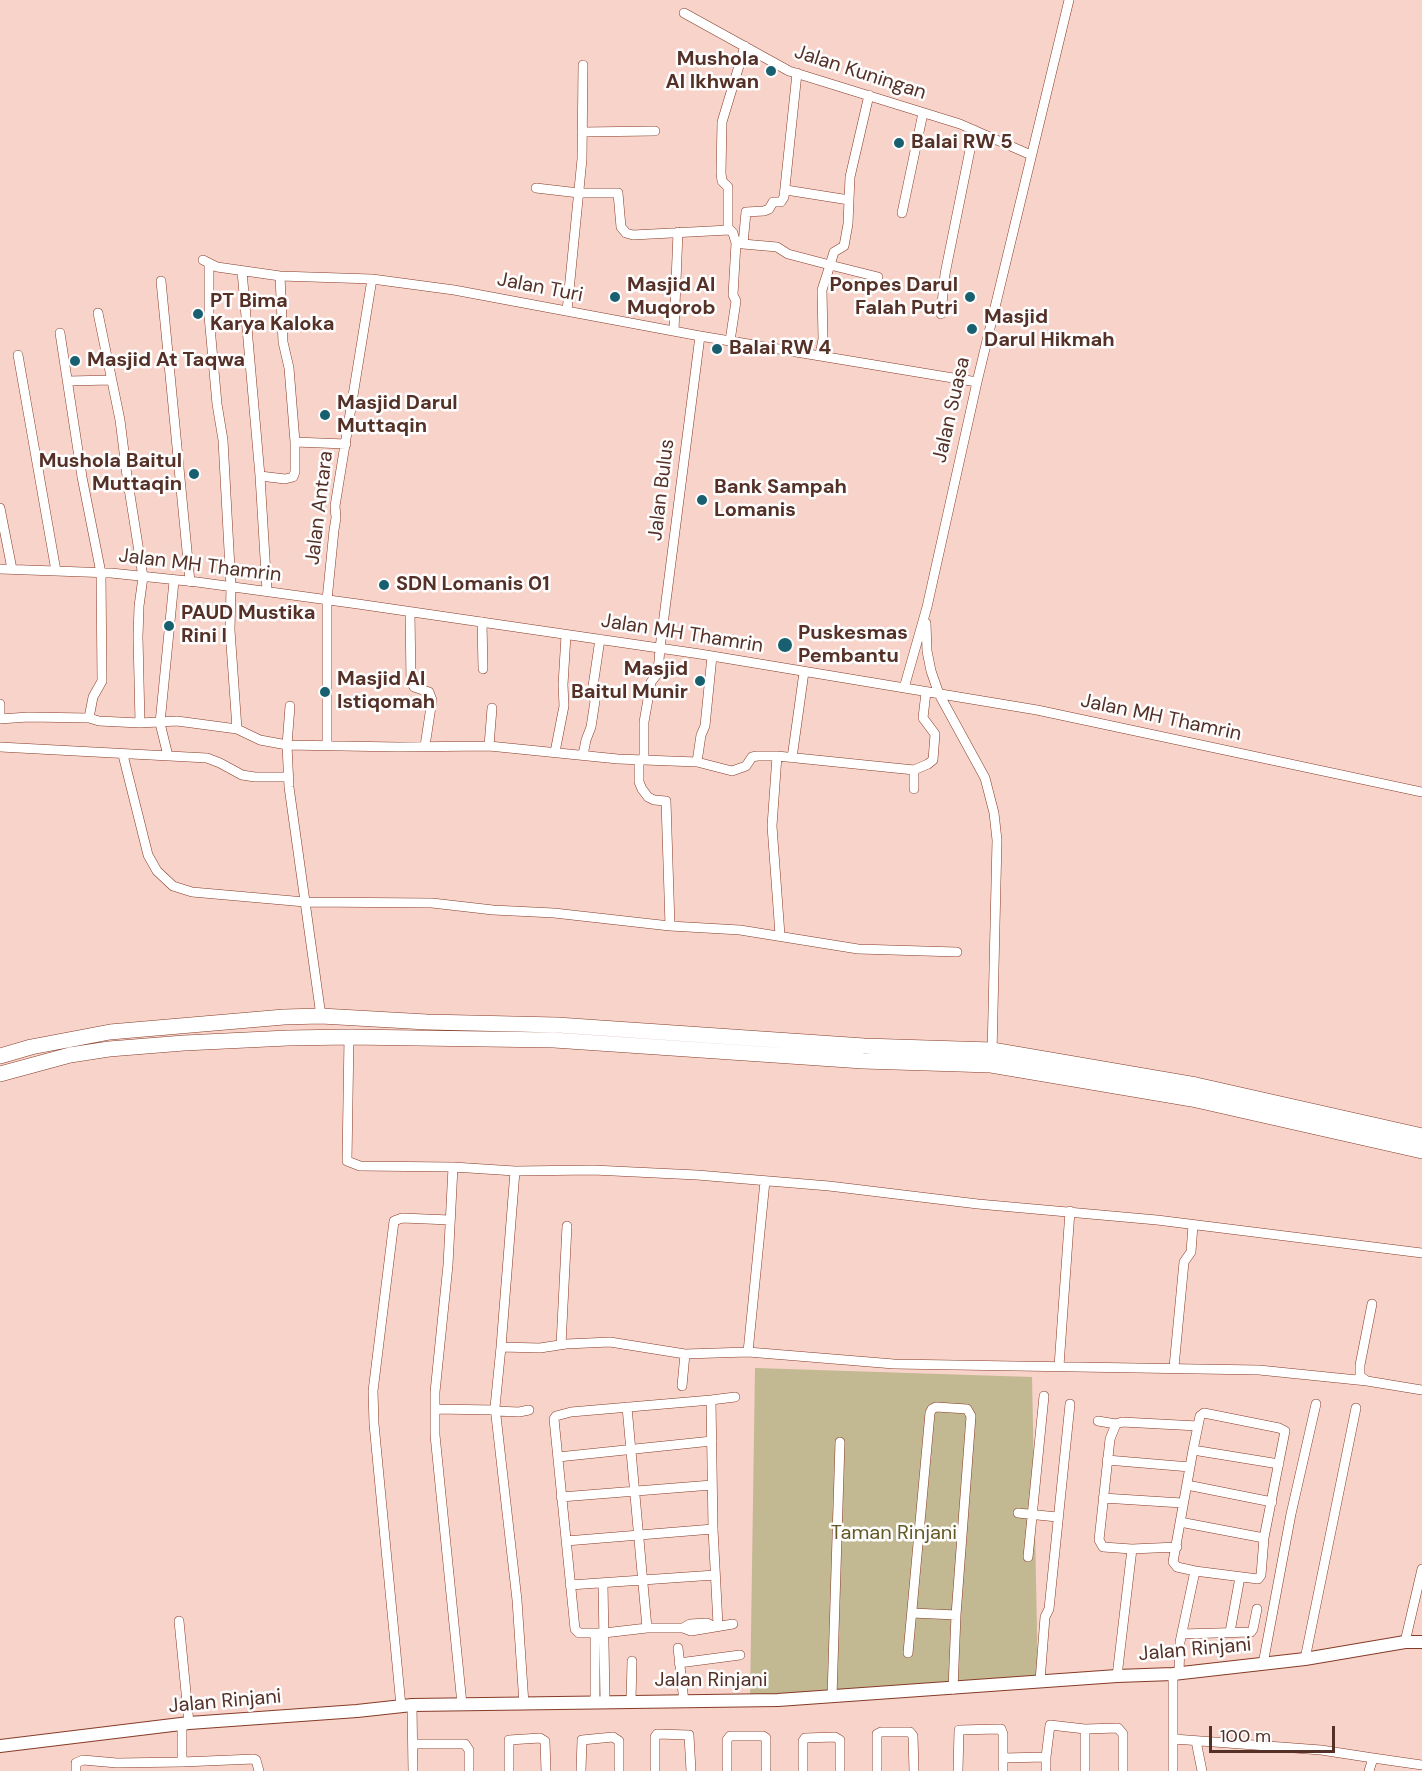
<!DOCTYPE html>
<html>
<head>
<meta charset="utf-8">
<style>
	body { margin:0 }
	#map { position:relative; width:1422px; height:1771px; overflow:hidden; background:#f7d3c9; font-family:"DM Sans",sans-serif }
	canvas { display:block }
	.scale { position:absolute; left:1209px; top:1726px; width:126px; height:27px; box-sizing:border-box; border:3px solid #543027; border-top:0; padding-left:8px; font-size:18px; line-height:21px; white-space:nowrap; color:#543027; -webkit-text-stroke:4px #fdfdfd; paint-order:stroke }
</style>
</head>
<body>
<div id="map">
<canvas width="1422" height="1771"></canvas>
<div class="scale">100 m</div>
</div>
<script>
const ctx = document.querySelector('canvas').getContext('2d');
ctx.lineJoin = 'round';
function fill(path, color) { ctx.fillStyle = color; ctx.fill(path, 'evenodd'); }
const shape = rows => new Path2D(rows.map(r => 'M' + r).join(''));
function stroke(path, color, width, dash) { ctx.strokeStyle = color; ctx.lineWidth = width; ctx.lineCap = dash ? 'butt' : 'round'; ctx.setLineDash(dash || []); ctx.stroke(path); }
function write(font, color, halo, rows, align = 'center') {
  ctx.font = font + ' "DM Sans",sans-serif'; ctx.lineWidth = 5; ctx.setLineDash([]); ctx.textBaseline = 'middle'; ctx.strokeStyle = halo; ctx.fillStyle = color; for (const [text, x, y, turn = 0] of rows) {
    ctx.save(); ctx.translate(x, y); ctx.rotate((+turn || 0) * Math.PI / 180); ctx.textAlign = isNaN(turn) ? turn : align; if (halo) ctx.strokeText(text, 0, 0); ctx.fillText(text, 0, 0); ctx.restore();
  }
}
const green = shape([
	[755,1368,1032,1377,1038,1681,750,1701]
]);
const minor = shape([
	[684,13,789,71,960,124,1031,155],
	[582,132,655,131],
	[536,188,579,193,618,193,621,227,626,233,633,235,729,230],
	[786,190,849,200,850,177,869,95],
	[849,200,848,224,844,246,834,252,830,265,878,277],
	[902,213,923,113],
	[736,243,743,244,746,212,764,211,769,209,773,202,781,202,784,197,797,73],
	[743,244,777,247,788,254,830,265,822,290,823,339,820,355],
	[203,260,217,267,280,276,372,279,454,290,700,336,977,382],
	[209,264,209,316,217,404,223,440,231,587,230,630,237,729],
	[242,271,260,476,267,591],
	[280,276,283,342,289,368,295,442,346,444],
	[161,281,190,582],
	[567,311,582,159,583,65],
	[98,313,120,420,127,476,143,577,139,606,138,637,140,723],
	[941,314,945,274,974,130],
	[674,331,678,232],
	[60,333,82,477,101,573,102,681,93,697,89,718],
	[730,341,736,301,733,295,736,243,733,233,728,228,728,187,722,181,721,173,722,122,745,46],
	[18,355,56,571],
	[68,381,111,380],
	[260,476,285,479,293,477,295,472,295,442],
	[0,508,12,569],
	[0,569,111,573,197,582,358,604,700,654,1037,710,1422,792],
	[410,612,411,682,414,687,429,692,432,700,425,746],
	[482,622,483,669],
	[926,623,927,651,931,671,939,694,985,778,994,813,997,840,992,1054],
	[712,656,705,726,701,735,697,762,732,771,746,766,752,757,757,756,777,756,914,770,928,764,933,760,935,734,923,718,926,692],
	[904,688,927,607,977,382,1069,0],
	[0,704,0,719],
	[290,706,287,745,289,787,321,1016],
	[0,719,28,717,89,718,99,721,140,723,177,721,237,729,260,740,287,745,398,747,489,746,618,759,697,762],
	[327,745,327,600,334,530,336,518,335,506,372,279],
	[489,746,492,708],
	[0,747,207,758,220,763,242,775,255,777,289,777],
	[555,752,564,706,563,685,566,635],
	[123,755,148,855,157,871,173,886,192,892,305,902,432,903,493,910,554,913,670,926,740,930,858,949,957,952],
	[583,755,586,740,591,727,595,701,592,693,600,639],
	[168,756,160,723,174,581],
	[777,756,772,826,780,935],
	[792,758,804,672],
	[639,760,639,782,642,789,648,797,654,800,666,801,670,926],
	[644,760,644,722,651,682,658,673,660,648,700,336],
	[914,770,914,789],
	[349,1037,347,1161,360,1166,453,1167,515,1171,593,1170,697,1175,829,1186,978,1204,1157,1220,1422,1253],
	[453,1167,448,1265,435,1392,435,1435,462,1704],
	[515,1171,501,1347,540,1348,566,1344,610,1342,685,1354,748,1352,894,1364,1259,1370,1367,1381,1422,1390],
	[561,1345,567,1226],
	[501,1347,495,1407,517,1600,524,1704],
	[748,1352,765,1181],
	[1059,1366,1070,1211],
	[1174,1367,1184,1262,1191,1252,1193,1225],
	[1367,1381,1360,1376,1360,1365,1372,1304],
	[682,1386,685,1354],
	[711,1400,735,1397],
	[627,1407,647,1628],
	[435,1409,495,1410],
	[495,1411,519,1412,529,1410],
	[1204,1413,1279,1428,1285,1431,1264,1538,1261,1575,1258,1579,1195,1571,1177,1567,1173,1562,1193,1450,1200,1416,1204,1413],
	[1098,1421,1116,1424],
	[1193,1450,1279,1464],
	[558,1457,712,1441],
	[1107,1460,1190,1467],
	[1187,1485,1272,1502],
	[561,1497,712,1485],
	[1103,1498,1182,1503],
	[1018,1513,1057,1517],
	[1180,1522,1264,1538],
	[566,1541,713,1529],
	[1132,1549,1177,1547],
	[1028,1557,1044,1396],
	[603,1583,605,1701],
	[570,1585,715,1575],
	[912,1613,956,1615],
	[179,1621,189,1723],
	[713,1626,707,1623,690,1624,683,1628,647,1628,604,1633,579,1633,575,1629,554,1419,556,1416,571,1412,711,1400,713,1529,718,1625],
	[683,1628,691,1631,733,1624],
	[1230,1632,1240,1577],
	[595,1633,595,1701],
	[1182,1634,1251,1632,1253,1629,1257,1609],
	[1405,1642,1422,1569],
	[678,1648,684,1702],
	[908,1653,930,1413,932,1409,936,1407,967,1409,971,1416,956,1615,953,1689],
	[1305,1659,1356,1408],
	[679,1663,740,1655],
	[1263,1664,1291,1514,1316,1404],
	[1179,1673,1180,1642,1195,1571],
	[1173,1674,1173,1771],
	[1117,1676,1132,1549,1103,1547,1099,1540,1110,1439,1116,1424,1122,1422,1198,1426],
	[1040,1681,1045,1617,1049,1609,1070,1404],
	[832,1697,840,1442],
	[631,1701,632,1661],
	[412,1705,413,1771],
	[401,1706,374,1424,373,1391,394,1221,402,1218,450,1220],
	[1174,1739,1321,1750,1373,1758,1369,1771],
	[1196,1741,1202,1771],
	[413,1744,465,1744,469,1750,469,1771],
	[1046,1757,1050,1725,1085,1729],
	[1003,1758,1046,1757,1046,1771],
	[1373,1758,1422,1765],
	[182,1762,254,1759,256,1760,259,1771],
	[76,1771,76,1763,83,1760,117,1763,182,1762,182,1724],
	[509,1771,509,1740,540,1738,545,1741,546,1771],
	[581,1771,582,1740,613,1737,619,1741,619,1771],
	[655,1771,655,1737,657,1734,689,1735,691,1771],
	[727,1771,727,1740,730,1736,763,1736,766,1738,766,1771],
	[803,1771,803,1741,805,1738,835,1737,840,1740,840,1771],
	[877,1771,877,1734,881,1732,910,1732,913,1736,914,1771],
	[958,1771,959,1730,998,1729,1001,1729,1003,1734,1003,1771],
	[1085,1771,1085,1729,1118,1728,1123,1734,1123,1771]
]);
const tertiary = shape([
	[0,1746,189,1723,357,1711,412,1705,778,1700,1117,1676,1173,1674,1305,1659,1405,1642,1422,1642]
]);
const trunk = shape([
	[0,1056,31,1047,110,1032,284,1017,321,1016,427,1022,557,1025,864,1046,992,1050,1196,1085,1422,1136],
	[0,1074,70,1055,109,1049,184,1043,288,1038,349,1037,554,1040,863,1061,991,1065,1192,1099,1422,1151]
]);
const markers = [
	[771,71,6,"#18606f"],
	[899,143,6,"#18606f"],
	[615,297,6,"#18606f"],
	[970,297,6,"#18606f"],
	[198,314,6,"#18606f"],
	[972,329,6,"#18606f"],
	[717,349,6,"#18606f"],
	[75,361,6,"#18606f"],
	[325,415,6,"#18606f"],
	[194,474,6,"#18606f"],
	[702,500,6,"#18606f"],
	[384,585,6,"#18606f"],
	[169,626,6,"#18606f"],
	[785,645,8,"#18606f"],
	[700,681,6,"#18606f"],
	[325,692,6,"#18606f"]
];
const poiNames = [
	["Mushola",759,60,"right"],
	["Al Ikhwan",759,83,"right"],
	["Balai RW 5",911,143],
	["Masjid Al",627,286],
	["Muqorob",627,309],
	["Ponpes Darul",958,286,"right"],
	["Falah Putri",958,309,"right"],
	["PT Bima",210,302],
	["Karya Kaloka",210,325],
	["Masjid",984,318],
	["Darul Hikmah",984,341],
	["Balai RW 4",729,349],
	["Masjid At Taqwa",87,361],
	["Masjid Darul",337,404],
	["Muttaqin",337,427],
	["Mushola Baitul",182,462,"right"],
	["Muttaqin",182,485,"right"],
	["Bank Sampah",714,488],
	["Lomanis",714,511],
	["SDN Lomanis 01",396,585],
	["PAUD Mustika",181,614],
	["Rini I",181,637],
	["Puskesmas",798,634],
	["Pembantu",798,657],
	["Masjid",688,670,"right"],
	["Baitul Munir",688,693,"right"],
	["Masjid Al",337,680],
	["Istiqomah",337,703]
];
const streetNames = [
	["Jalan Kuningan",860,73,18],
	["Jalan Turi",540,288,11],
	["Jalan Suasa",952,410,-77],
	["Jalan Bulus",662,490,-83],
	["Jalan Antara",320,508,-83],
	["Jalan MH Thamrin",200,566,7],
	["Jalan MH Thamrin",682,634,9],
	["Jalan MH Thamrin",1161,718,12],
	["Jalan Rinjani",1195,1650,-5],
	["Jalan Rinjani",711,1681],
	["Jalan Rinjani",225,1702,-5]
];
const parkNames = [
	["Taman Rinjani",894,1534]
];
fill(green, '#c2b891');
stroke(minor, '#863b27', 10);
stroke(tertiary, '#863b27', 14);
stroke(trunk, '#863b27', 16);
stroke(minor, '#fff', 9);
stroke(tertiary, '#fff', 12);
stroke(trunk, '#fff', 15);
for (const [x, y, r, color] of markers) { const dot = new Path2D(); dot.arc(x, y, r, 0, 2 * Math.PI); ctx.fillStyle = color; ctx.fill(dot); stroke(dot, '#fdfdfd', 2); }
write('bold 20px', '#543027', '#fdfdfd', poiNames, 'left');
write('20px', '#543027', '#fdfdfd', streetNames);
write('20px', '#645824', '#fdfdfd', parkNames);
</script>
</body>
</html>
